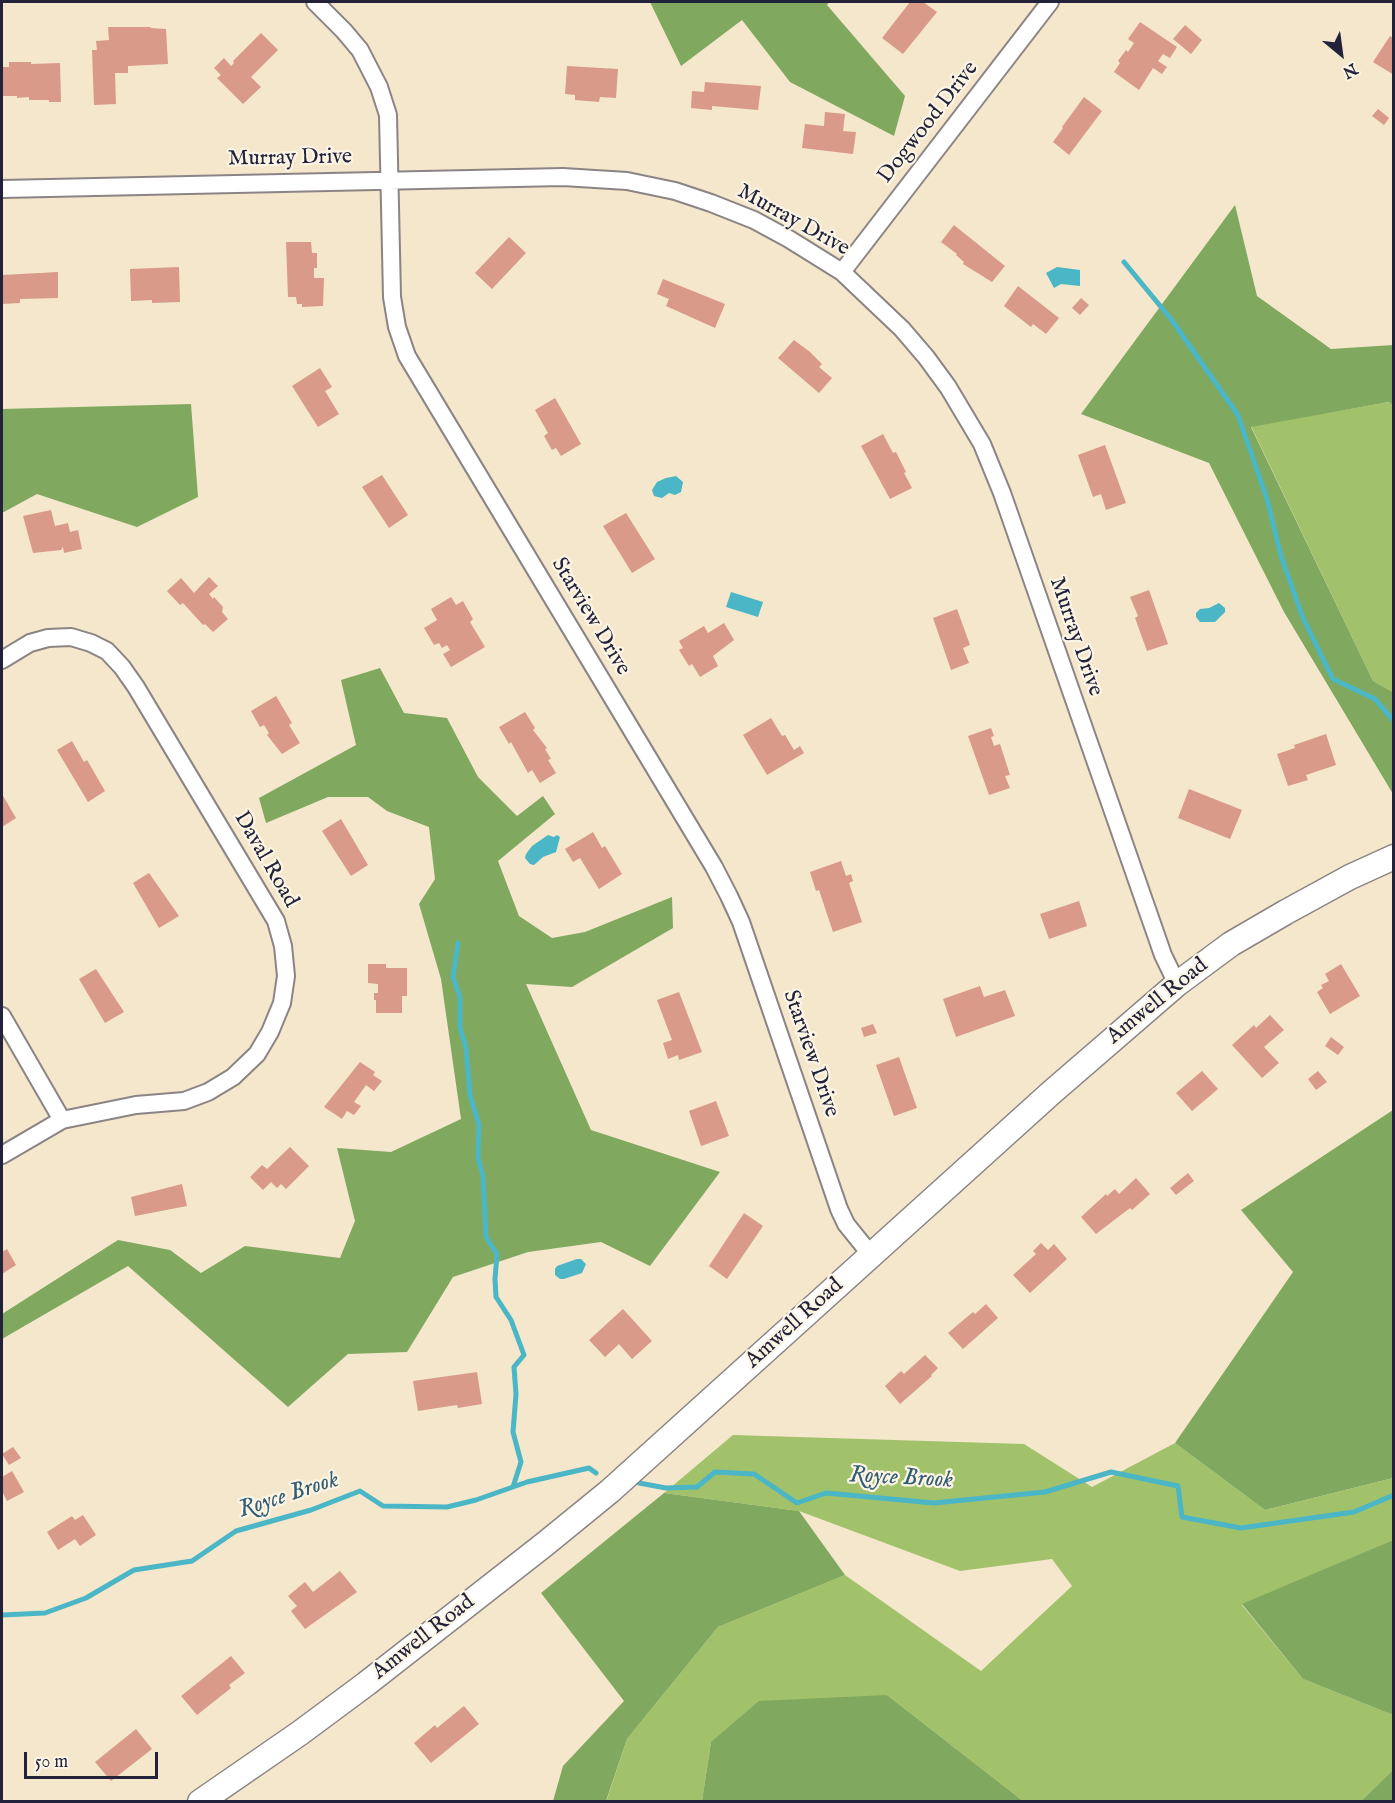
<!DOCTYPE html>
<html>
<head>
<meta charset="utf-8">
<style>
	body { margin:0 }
	#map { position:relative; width:1395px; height:1803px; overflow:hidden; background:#f4e7cc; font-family:"IM FELL English",serif }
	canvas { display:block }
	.frame { position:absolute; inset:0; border:3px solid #22223b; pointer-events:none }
	.north { position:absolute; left:1311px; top:24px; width:60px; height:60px; -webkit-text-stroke:4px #fcf5e5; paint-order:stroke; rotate:151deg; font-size:16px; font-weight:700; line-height:24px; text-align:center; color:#22223b }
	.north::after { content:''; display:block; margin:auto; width:21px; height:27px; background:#22223b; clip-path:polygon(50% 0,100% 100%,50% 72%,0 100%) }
	.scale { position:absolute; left:24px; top:1752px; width:134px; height:27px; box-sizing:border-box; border:3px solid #22223b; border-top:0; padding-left:8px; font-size:18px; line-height:21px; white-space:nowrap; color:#22223b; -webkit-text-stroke:4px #fcf5e5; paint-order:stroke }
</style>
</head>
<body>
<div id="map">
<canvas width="1395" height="1803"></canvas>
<div class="frame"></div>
<div class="north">N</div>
<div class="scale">50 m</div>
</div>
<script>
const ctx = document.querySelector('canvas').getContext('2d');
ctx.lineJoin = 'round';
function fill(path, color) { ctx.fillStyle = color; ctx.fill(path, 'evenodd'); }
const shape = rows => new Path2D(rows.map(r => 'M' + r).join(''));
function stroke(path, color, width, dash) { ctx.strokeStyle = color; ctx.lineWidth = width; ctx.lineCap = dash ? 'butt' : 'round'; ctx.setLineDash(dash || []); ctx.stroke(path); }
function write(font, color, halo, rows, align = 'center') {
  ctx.font = font + ' "IM FELL English",serif'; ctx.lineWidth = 4.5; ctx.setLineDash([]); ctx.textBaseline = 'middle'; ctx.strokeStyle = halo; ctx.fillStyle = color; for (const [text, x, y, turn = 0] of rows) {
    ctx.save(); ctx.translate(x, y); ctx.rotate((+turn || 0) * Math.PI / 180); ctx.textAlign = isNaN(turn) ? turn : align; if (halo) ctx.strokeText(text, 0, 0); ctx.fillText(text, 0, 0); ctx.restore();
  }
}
const green = shape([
	[1390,402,1393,405,1393,692,1373,681,1251,426],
	[733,1435,1024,1444,1092,1487,1175,1443,1265,1510,1393,1478,1393,1540,1242,1605,1303,1679,1393,1715,1393,1770,1361,1801,1023,1801,887,1695,711,1742,702,1801,606,1802,627,1739,718,1627,845,1575,981,1671,1072,1586,1052,1559,960,1571,799,1511,664,1493]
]);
const forest = shape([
	[650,2,829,2,827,5,905,96,894,136,790,82,742,20,681,66],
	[1235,205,1257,296,1331,349,1393,345,1393,405,1389,402,1251,427,1373,681,1393,692,1393,794,1284,612,1209,463,1081,414],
	[191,404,198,497,137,527,37,494,2,513,2,409],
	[380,668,404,713,447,718,478,777,517,816,543,796,555,814,498,861,519,916,552,938,585,932,672,897,673,928,572,987,526,984,591,1130,720,1172,650,1266,601,1242,528,1252,453,1277,407,1352,348,1354,288,1407,128,1266,2,1339,2,1314,118,1240,170,1250,201,1273,245,1246,340,1258,355,1221,337,1148,391,1152,461,1119,441,979,419,904,435,879,429,827,387,811,368,797,328,797,266,823,259,798,356,745,341,680],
	[1393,1110,1393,1478,1265,1510,1175,1443,1293,1272,1241,1210],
	[664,1493,799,1511,845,1575,718,1627,627,1739,606,1801,553,1801,563,1766,624,1701,541,1593],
	[1393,1540,1393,1715,1303,1679,1242,1604],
	[887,1695,1023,1801,702,1801,711,1742,759,1701],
	[1393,1770,1393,1801,1361,1801]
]);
const water = shape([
	[1057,267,1080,270,1080,286,1061,284,1054,288,1046,273],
	[676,476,683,482,681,492,675,495,669,493,662,498,654,496,652,490,657,482,666,478],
	[731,592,763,602,758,617,726,607],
	[1219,603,1225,608,1225,612,1215,622,1200,622,1196,617,1196,613,1200,609,1209,608],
	[548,835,554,837,557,835,560,837,556,852,543,857,534,865,530,864,525,858,526,854,532,846],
	[577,1259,581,1259,586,1264,582,1273,564,1279,560,1279,555,1275,555,1269,557,1266]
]);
const stream = shape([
	[1124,262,1171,319,1238,415,1267,499,1281,556,1303,618,1333,679,1375,699,1394,721],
	[458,943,453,977,460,997,460,1028,466,1047,470,1095,479,1125,478,1158,483,1176,486,1237,497,1254,495,1279,496,1297,511,1320,524,1355,514,1367,516,1394,513,1432,521,1462,513,1487],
	[639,1483,666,1488,697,1487,715,1472,754,1474,797,1503,826,1493,934,1503,1045,1492,1111,1472,1178,1486,1182,1517,1241,1528,1354,1512,1394,1495],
	[2,1615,45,1613,86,1598,134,1570,192,1561,236,1531,311,1510,360,1491,383,1506,447,1507,476,1500,527,1482,589,1468,596,1473]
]);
const building = shape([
	[910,2,923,2,937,12,903,54,882,38],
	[1140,22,1177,47,1170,58,1163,54,1158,61,1167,67,1162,74,1153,68,1139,90,1114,72,1120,63,1118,61,1126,50,1128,52,1134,43,1128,39],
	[1185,25,1202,40,1191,54,1173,39],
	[108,27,150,27,151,28,166,29,168,64,128,66,128,73,115,73,116,104,94,105,92,50,97,50,96,41,109,40],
	[261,33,278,50,251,77,261,87,243,104,217,78,221,75,214,68,224,58,231,66,234,63,233,61],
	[1390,36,1394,39,1394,75,1373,62],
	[9,62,31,62,31,64,60,63,61,102,49,102,49,100,29,100,29,97,17,98,17,96,2,96,2,67,9,67],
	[567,66,618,69,616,98,600,97,599,102,575,100,575,95,565,94],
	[705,82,761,86,758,110,712,106,712,110,691,108,692,91,704,92],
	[1084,97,1102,111,1069,155,1053,142,1063,128,1062,127],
	[1378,109,1389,118,1384,125,1372,116],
	[825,112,845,114,843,131,856,132,853,154,802,148,805,124,824,126],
	[954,225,1005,266,992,282,963,264,964,262,956,255,957,254,941,242],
	[509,237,526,253,492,289,475,273],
	[286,242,311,242,312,253,317,253,317,268,314,268,314,278,324,278,323,306,302,307,302,304,297,304,296,297,288,297],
	[179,267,180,302,152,303,152,300,131,301,130,269],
	[58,272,58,298,20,299,20,303,2,304,2,275],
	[663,279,725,304,715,328,666,306,669,299,657,294],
	[1018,286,1059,318,1046,334,1033,324,1031,327,1004,306],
	[1081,298,1089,305,1080,315,1072,308],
	[794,340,810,352,822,364,819,367,832,378,819,393,778,358],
	[320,368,332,387,325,391,339,414,318,427,292,386],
	[555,398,581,444,561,456,556,448,552,450,544,436,548,433,535,410],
	[883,434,893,453,896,452,906,472,904,473,912,488,890,499,861,446],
	[1105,445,1126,503,1106,510,1101,494,1093,497,1078,455],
	[382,475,408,515,389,528,362,487],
	[51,510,55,526,68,523,70,532,78,530,82,549,64,553,63,547,61,550,33,553,23,516],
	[626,513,655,559,632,573,603,526],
	[209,577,218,586,209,594,213,599,214,597,223,607,222,612,228,619,213,632,205,624,203,625,183,603,180,605,167,591,181,578,194,593],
	[1149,590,1168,644,1147,651,1135,618,1138,616,1130,597],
	[451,597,456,605,463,601,473,619,470,622,485,647,451,667,443,654,450,650,447,645,442,648,439,643,434,645,424,628,437,620,431,609],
	[957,609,970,645,963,648,969,663,951,670,933,618],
	[724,623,734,640,713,656,718,666,700,677,692,664,689,666,679,650,683,648,679,641,704,626,708,633],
	[276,696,292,723,289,725,300,743,282,754,267,735,269,733,264,725,260,727,251,711],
	[525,712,535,728,533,730,547,748,545,749,551,759,548,760,556,773,540,783,532,770,528,773,511,742,509,744,499,727],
	[771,718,782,736,785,735,794,750,800,746,804,753,767,775,743,735],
	[991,728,994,736,991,737,994,746,1000,744,1010,775,1005,776,1010,788,989,795,968,736],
	[1326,734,1336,765,1306,775,1308,780,1288,786,1277,754,1295,748,1294,745],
	[72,741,84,762,87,760,105,791,88,802,57,750],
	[1189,789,1242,810,1230,839,1178,818],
	[2,794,16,818,2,827],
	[341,819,368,865,351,876,322,831],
	[593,832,602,848,605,846,622,874,599,889,580,858,573,862,565,849],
	[841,861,846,876,851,874,853,881,849,883,862,922,833,932,819,890,816,891,810,872],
	[149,873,179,916,159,928,133,883],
	[1079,901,1087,926,1049,939,1040,914],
	[368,964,386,964,386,968,407,968,407,996,402,996,402,1013,376,1013,376,1000,374,1000,374,993,378,993,378,984,368,983],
	[1341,964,1360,996,1330,1014,1317,992,1323,988,1321,985,1329,981,1325,974],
	[96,969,124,1012,105,1023,79,979],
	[980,986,984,997,1005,990,1015,1016,956,1037,943,999],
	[679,992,702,1052,679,1060,678,1055,668,1059,663,1043,672,1040,657,1000],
	[1270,1015,1284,1030,1264,1047,1279,1063,1262,1078,1232,1045,1254,1025,1256,1028],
	[873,1024,877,1033,864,1037,861,1028],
	[1331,1037,1344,1047,1338,1055,1325,1046],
	[899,1057,917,1108,894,1116,876,1065],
	[360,1062,375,1072,373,1075,382,1081,374,1091,366,1085,354,1102,361,1106,354,1115,347,1111,342,1119,324,1107],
	[1202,1071,1218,1089,1192,1111,1176,1093],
	[1318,1071,1327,1082,1316,1090,1308,1079],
	[716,1101,729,1136,701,1146,689,1111],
	[290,1147,309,1166,286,1189,281,1184,277,1188,271,1182,263,1190,250,1177,262,1165,267,1169],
	[1188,1173,1194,1181,1176,1195,1170,1188],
	[1136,1178,1150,1194,1132,1210,1130,1208,1096,1234,1081,1217,1106,1194,1107,1196,1115,1189,1119,1194],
	[182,1184,187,1206,135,1216,131,1197],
	[744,1213,763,1226,727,1279,709,1266],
	[1041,1243,1048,1250,1054,1244,1067,1259,1030,1293,1013,1275,1036,1254,1033,1251],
	[7,1249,16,1265,2,1274,2,1252],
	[986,1304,998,1318,963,1349,948,1333,973,1312,975,1314],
	[623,1309,652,1341,632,1359,619,1344,605,1357,589,1340],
	[925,1355,938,1368,931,1375,932,1376,900,1404,885,1386,901,1371,904,1374],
	[477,1372,482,1404,458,1408,457,1405,418,1411,413,1381],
	[13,1447,21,1458,9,1465,2,1454],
	[12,1471,24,1492,7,1501,2,1491,2,1477],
	[83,1515,96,1535,80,1546,75,1539,58,1550,47,1532,72,1516,75,1520],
	[340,1571,357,1592,305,1629,291,1611,297,1606,288,1596,305,1582,313,1592],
	[231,1656,245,1673,229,1685,231,1688,197,1715,181,1696],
	[464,1706,479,1724,431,1763,414,1743,435,1725,437,1728],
	[136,1729,152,1749,111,1781,95,1762]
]);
const minor = shape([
	[315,2,344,31,360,50,379,87,388,115,392,297,397,327,407,356,714,867,729,896,741,922,839,1209,846,1224,871,1255],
	[2,189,563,177,627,181,675,191,711,203,754,220,789,239,842,272,902,329,926,357,948,387,982,444,1002,493,1163,955,1177,984],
	[842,272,1050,2],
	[2,660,30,643,48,638,71,637,91,643,107,651,122,667,136,687,276,921,283,946,286,976,282,1003,270,1032,257,1054,233,1077,208,1092,184,1101,136,1105,62,1120,2,1155],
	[2,1016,62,1120]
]);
const secondary = shape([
	[200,1802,300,1733,366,1684,545,1544,610,1491,1052,1092,1177,984,1231,944,1286,912,1350,877,1394,857]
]);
const streetNames = [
	["Dogwood Drive",929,123,-52],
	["Murray Drive",290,159,-1],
	["Murray Drive",793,221,29],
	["Starview Drive",590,617,59],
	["Murray Drive",1075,637,71],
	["Daval Road",265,860,60],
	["Amwell Road",1158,1002,-39],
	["Starview Drive",810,1054,71],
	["Amwell Road",795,1324,-42],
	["Amwell Road",424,1638,-38]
];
const waterNames = [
	["Royce Brook",901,1479,3],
	["Royce Brook",289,1496,-18]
];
fill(green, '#a1c26b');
fill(forest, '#80a85f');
fill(water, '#4ab6c6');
stroke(stream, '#4ab6c6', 5);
fill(building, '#d99a89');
stroke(minor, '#8b8484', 20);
stroke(secondary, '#8b8484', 27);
stroke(minor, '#fff', 16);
stroke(secondary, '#fff', 24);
write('22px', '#22223b', '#fcf5e5', streetNames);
write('italic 24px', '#325d73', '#fcf5e5', waterNames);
</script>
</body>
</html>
